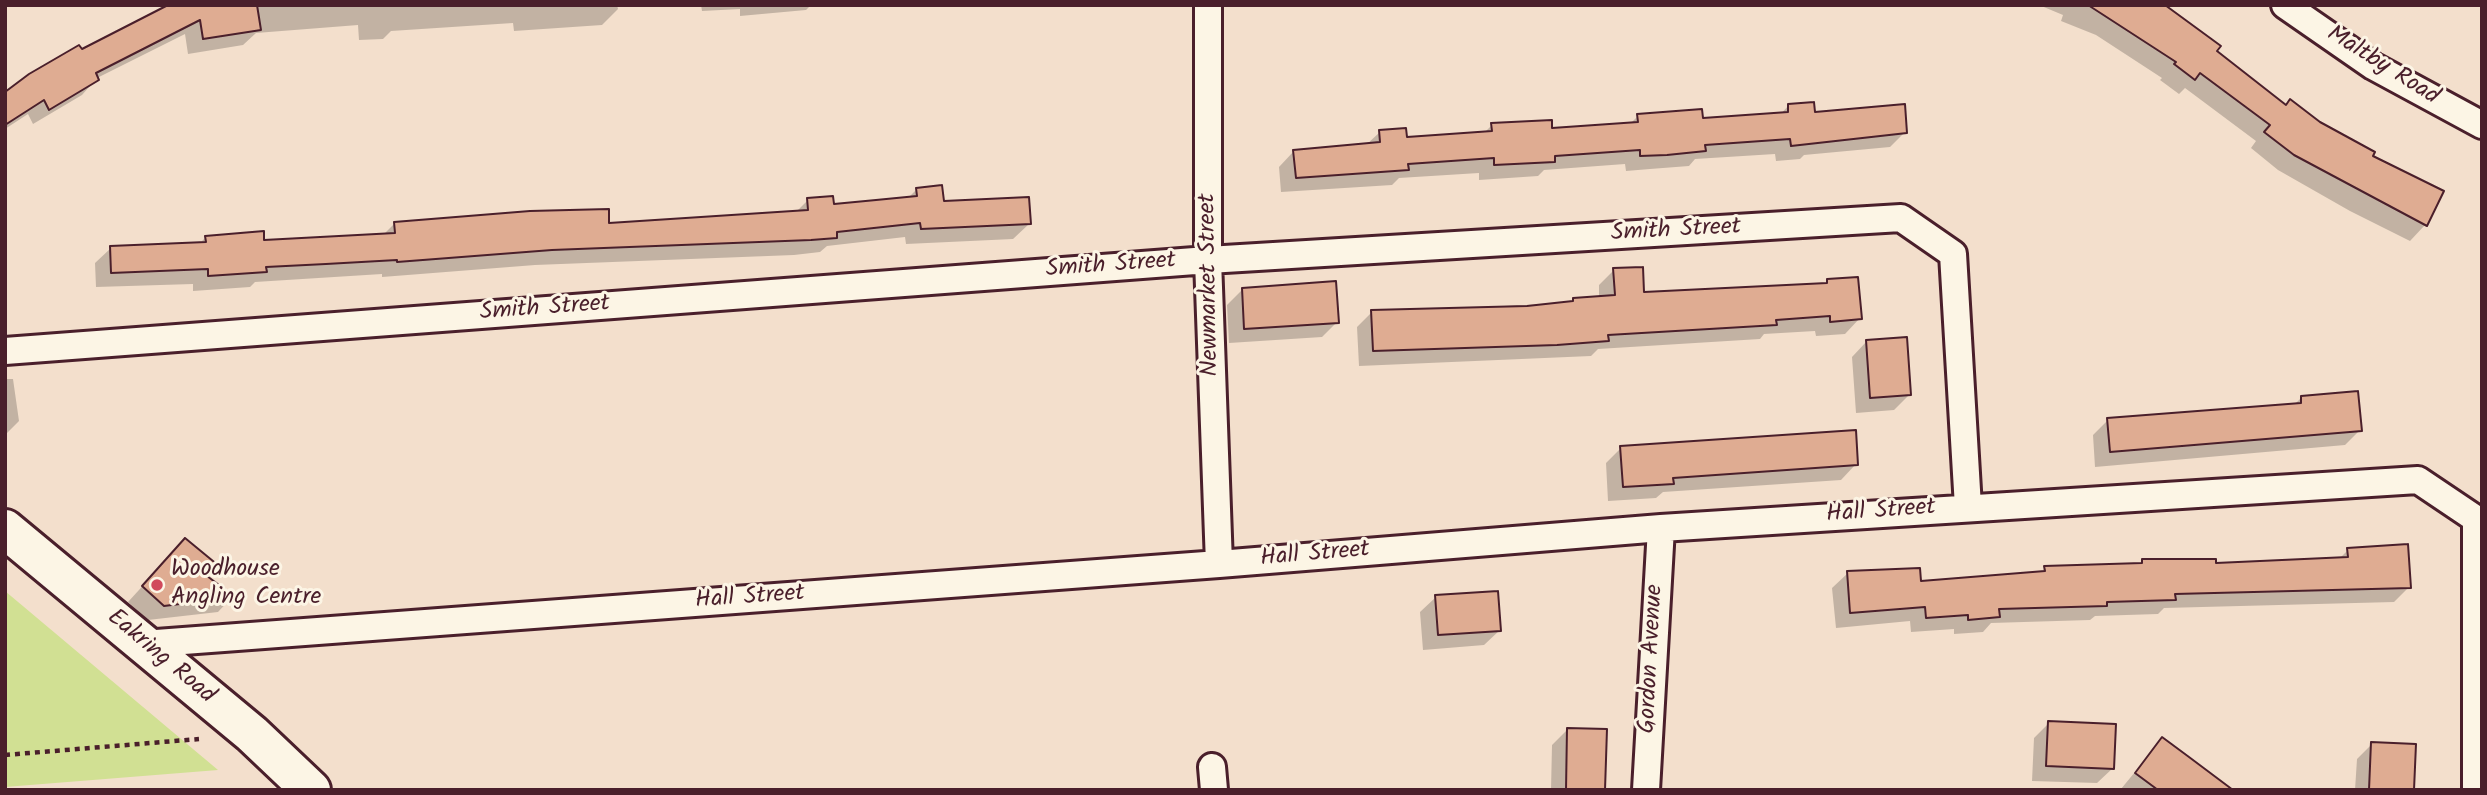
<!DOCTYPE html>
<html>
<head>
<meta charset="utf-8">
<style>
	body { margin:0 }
	#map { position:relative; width:2487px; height:795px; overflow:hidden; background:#f3dfcc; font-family:Kalam,sans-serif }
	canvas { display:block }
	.frame { position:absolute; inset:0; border:7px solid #4a1f2b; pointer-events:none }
</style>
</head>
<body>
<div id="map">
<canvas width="2487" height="795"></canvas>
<div class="frame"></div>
</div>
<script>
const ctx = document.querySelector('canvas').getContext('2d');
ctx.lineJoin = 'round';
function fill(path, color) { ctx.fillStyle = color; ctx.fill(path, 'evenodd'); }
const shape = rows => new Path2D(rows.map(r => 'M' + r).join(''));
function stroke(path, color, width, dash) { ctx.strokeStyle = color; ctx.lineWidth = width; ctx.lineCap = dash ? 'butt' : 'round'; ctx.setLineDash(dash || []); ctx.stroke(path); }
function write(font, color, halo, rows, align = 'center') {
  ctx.font = font + ' Kalam,sans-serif'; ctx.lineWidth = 6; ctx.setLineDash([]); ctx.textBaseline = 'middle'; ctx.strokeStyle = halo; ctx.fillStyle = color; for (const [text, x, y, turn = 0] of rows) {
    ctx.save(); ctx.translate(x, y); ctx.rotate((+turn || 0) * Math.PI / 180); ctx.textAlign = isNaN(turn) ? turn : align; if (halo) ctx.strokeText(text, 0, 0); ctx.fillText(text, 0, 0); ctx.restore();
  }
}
const green = shape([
	[5,591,218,770,5,787]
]);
const shadow = shape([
	[171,5,617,5,618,9,602,25,514,31,513,23,391,31,383,39,359,40,358,25,256,33,243,45,188,54,185,34,97,78,82,95,33,124,28,114,5,129,5,94],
	[701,5,811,5,806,10,740,16,740,9,702,11],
	[2039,5,2154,5,2285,106,2319,123,2370,157,2442,192,2425,225,2410,241,2350,211,2278,170,2251,148,2256,141,2185,88,2179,94,2160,80,2162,78,2096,35,2061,21,2063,15],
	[1788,106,1813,114,1905,132,1890,147,1804,155,1800,159,1776,161,1775,154,1695,159,1689,166,1650,169,1626,171,1625,164,1544,170,1538,176,1479,180,1479,173,1399,178,1392,185,1281,192,1279,167,1294,151,1367,144,1380,132,1405,139,1484,133,1492,125,1551,130,1630,124,1638,116,1702,119,1780,115],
	[917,189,943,203,1029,224,1013,239,906,244,905,237,827,246,820,252,794,255,535,265,382,277,382,274,255,282,250,287,193,291,193,284,96,287,95,263,111,248,199,244,206,237,263,242,383,235,395,223,608,225,795,213,808,200,833,206,907,199],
	[1614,270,1643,294,1824,285,1828,281,1860,318,1845,334,1816,336,1815,331,1764,334,1760,339,1598,349,1591,356,1359,366,1357,327,1372,312,1570,303,1574,299,1599,298,1599,285],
	[1243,289,1337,322,1322,337,1229,343,1227,305],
	[1867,341,1909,395,1894,410,1856,413,1852,357],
	[5,379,13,379,19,421,5,435],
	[2302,397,2360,430,2345,445,2095,467,2093,435,2108,420,2294,405],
	[1621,448,1856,464,1841,480,1663,492,1656,498,1608,501,1606,463],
	[2348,550,2409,587,2394,602,2164,608,2158,614,2095,616,2090,620,1991,623,1983,632,1954,634,1954,629,1911,632,1910,621,1836,628,1832,588,1848,573,1920,583,2040,573,2045,568,2138,565,2143,560,2214,565,2338,560],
	[170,556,205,577,232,597,218,612,148,620,128,602],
	[1436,597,1500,630,1484,645,1423,650,1420,612],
	[2049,723,2113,768,2097,783,2032,781,2034,738],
	[1567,730,1604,790,1551,790,1552,745],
	[2162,739,2205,790,2121,789],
	[2372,744,2412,790,2355,790,2357,759]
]);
const building = shape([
	[168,5,257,5,261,30,203,39,200,20,96,73,99,80,49,110,44,100,5,125,5,92,29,74,79,45,82,49,168,5],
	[2088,5,2165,5,2221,46,2217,51,2286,105,2290,99,2320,122,2375,152,2373,156,2444,191,2427,226,2294,155,2264,132,2270,125,2200,73,2195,80,2174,64,2176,62,2088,5],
	[1814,102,1815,112,1905,104,1907,133,1791,146,1790,139,1705,145,1706,151,1667,155,1640,156,1640,150,1555,156,1555,162,1494,165,1494,158,1408,164,1409,170,1296,178,1293,150,1380,142,1379,130,1406,128,1407,137,1492,131,1491,123,1552,120,1552,128,1638,122,1637,114,1702,109,1703,118,1788,112,1788,104,1814,102],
	[942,185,944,201,1029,197,1031,224,921,229,920,223,837,232,837,238,811,240,552,250,397,262,397,260,326,264,266,267,267,272,208,276,208,269,111,273,110,246,206,242,205,236,264,231,264,240,395,233,394,222,530,211,609,209,609,223,808,210,807,198,833,196,834,204,876,200,917,196,916,188,942,185],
	[1643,267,1644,292,1827,283,1827,279,1858,277,1862,319,1830,322,1830,316,1776,320,1777,325,1608,335,1609,341,1557,345,1373,351,1371,310,1527,306,1573,301,1573,298,1615,295,1613,268,1643,267],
	[1336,281,1339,323,1244,329,1242,288,1336,281],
	[1907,337,1911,395,1870,398,1866,340,1907,337],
	[2358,391,2362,431,2110,452,2107,418,2301,403,2301,396,2358,391],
	[1856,430,1858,465,1673,478,1674,484,1623,487,1620,446,1856,430],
	[185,538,219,566,207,576,235,597,164,606,142,586,185,538],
	[2408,544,2411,588,2175,594,2176,600,2107,602,2107,606,1999,609,2000,617,1968,620,1968,615,1926,618,1925,607,1850,613,1847,571,1920,568,1921,581,2045,571,2044,566,2142,563,2142,559,2216,559,2216,563,2348,557,2347,548,2408,544],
	[1498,591,1501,631,1438,635,1435,595,1498,591],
	[2048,721,2116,724,2114,769,2046,766,2048,721],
	[1567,728,1607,729,1605,790,1566,790,1567,728],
	[2162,737,2189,757,2233,790,2158,790,2135,773,2162,737],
	[2371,742,2416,744,2414,790,2369,790,2371,742]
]);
const path = shape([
	[5,755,199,739]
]);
const street = shape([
	[1208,5,1208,260,1219,564],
	[2285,5,2373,66,2482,125],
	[5,351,1208,260,1901,218,1953,254,1968,507],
	[143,644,1219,564,1661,528,2418,480,2476,519,2476,790],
	[1212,767,1214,790],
	[1646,790,1661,528]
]);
const secondary = shape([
	[5,529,252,734,311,790]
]);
const markers = [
	[157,585,7,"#d1495b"]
];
const streetNames = [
	["Maltby Road",2382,67,32],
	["Smith Street",1676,232,-3],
	["Smith Street",1111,267,-4],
	["Newmarket Street",1211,285,-91],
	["Smith Street",545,310,-4],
	["Hall Street",1881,513,-4],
	["Hall Street",1315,556,-5],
	["Hall Street",750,599,-4],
	["Eakring Road",160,658,40],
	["Gordon Avenue",1653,659,-87]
];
const poiNames = [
	["Woodhouse",171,571],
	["Angling Centre",171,599]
];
fill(green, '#d1e093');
fill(shadow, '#0003');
fill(building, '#dfac92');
stroke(building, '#4a1f2b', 2);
stroke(street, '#4a1f2b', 32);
stroke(secondary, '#4a1f2b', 44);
stroke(path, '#4a1f2b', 4.5, [5, 5]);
stroke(street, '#fcf5e5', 26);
stroke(secondary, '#fcf5e5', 38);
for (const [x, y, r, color] of markers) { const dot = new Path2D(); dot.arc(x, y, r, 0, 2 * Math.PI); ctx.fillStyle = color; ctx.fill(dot); stroke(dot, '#fcf5e5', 2.5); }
write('24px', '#4a1f2b', '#fcf5e5', streetNames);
write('24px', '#4a1f2b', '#fcf5e5', poiNames, 'left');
</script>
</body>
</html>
